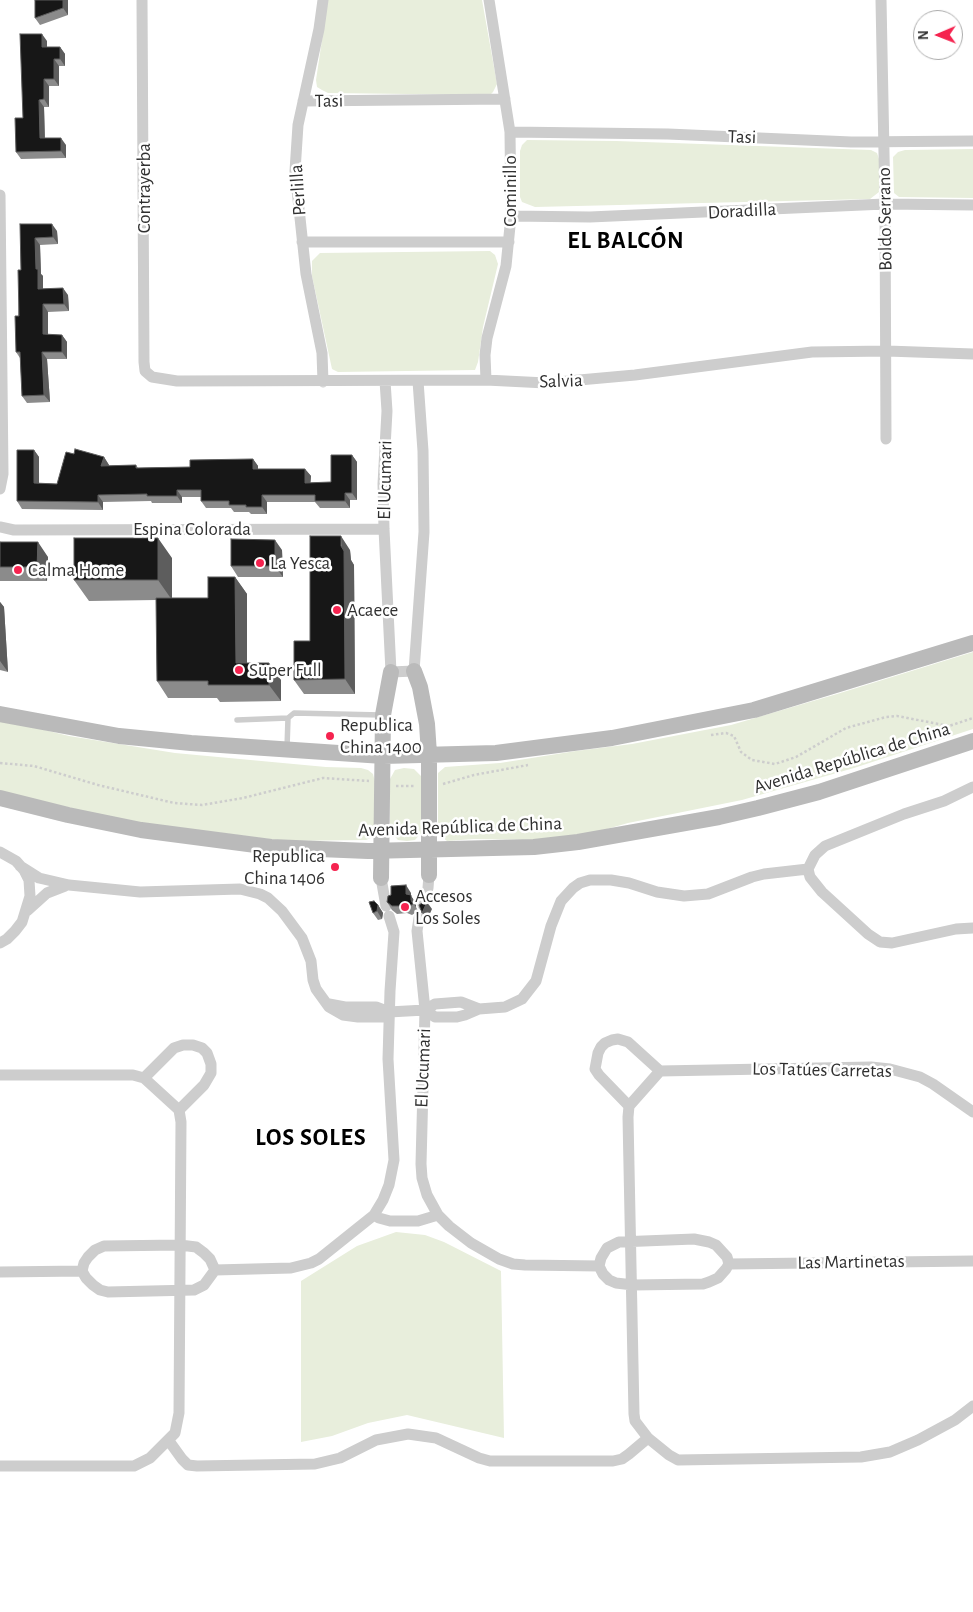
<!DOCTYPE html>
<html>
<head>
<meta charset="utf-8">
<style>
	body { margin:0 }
	#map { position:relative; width:973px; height:1612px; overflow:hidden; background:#fff; font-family:"Alegreya Sans",sans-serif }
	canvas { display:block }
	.north { position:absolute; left:913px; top:10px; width:50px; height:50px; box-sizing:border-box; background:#fff; border:1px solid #acacac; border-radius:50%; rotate:269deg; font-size:14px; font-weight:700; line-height:20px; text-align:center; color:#303030 }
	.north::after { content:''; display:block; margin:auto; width:18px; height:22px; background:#f5234f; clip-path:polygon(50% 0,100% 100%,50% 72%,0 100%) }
</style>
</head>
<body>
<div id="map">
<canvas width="973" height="1612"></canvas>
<div class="north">N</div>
</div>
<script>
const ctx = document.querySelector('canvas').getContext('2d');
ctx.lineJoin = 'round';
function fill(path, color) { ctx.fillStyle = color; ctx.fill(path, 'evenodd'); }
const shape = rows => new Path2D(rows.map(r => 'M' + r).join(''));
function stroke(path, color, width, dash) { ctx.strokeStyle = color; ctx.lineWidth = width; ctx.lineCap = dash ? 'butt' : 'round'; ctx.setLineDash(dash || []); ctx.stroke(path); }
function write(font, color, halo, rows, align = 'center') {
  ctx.font = font + ' "Alegreya Sans",sans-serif'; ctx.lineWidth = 5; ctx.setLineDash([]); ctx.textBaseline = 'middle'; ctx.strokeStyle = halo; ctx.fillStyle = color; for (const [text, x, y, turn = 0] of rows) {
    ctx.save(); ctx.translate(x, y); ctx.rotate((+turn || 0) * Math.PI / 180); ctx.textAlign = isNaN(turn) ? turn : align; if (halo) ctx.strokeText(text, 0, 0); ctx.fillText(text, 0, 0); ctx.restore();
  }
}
const green = shape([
	[328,0,482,0,497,84,493,92,490,95,328,93,322,90,317,87,316,80],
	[527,140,616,141,871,150,877,153,879,159,879,192,870,199,535,207,522,202,520,197,520,151,522,145],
	[973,149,973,198,899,197,894,193,893,157,898,152,905,150],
	[490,251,495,255,498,264,483,327,478,362,475,370,338,372,332,369,312,276,312,261,320,253],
	[973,652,973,729,854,768,742,800,628,823,586,835,542,840,474,839,447,841,442,837,438,830,438,773,445,767,500,763,576,751,632,744,731,725,837,694],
	[0,719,69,736,175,753,326,767,361,768,368,770,373,774,375,782,374,834,371,838,366,840,284,841,121,820,0,791],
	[404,768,414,769,421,776,422,832,415,840,407,841,398,840,390,831,390,779,395,770],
	[396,1232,425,1235,444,1242,501,1271,504,1438,407,1415,368,1423,332,1436,301,1442,301,1281,357,1246]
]);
const path = shape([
	[711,735,726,733,734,736,741,752,752,760,775,764,796,757,846,728,886,717,897,716,949,726,973,718],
	[0,763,34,766,98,785,174,803,202,805,243,798,323,778,369,781],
	[443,784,474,775,528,765],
	[396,786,415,786]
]);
const lane = shape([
	[237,720,288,718],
	[287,748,288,718,294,713,381,715]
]);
const street = shape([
	[142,0,144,362,145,371,152,377,177,381,486,380,546,383,635,375,812,352,887,351,973,354],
	[323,0,319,29,298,125,295,171,306,274,322,353,323,382],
	[881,0,885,204,886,439],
	[303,101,505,99],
	[510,132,668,134,851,142,973,141],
	[0,195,3,474,0,489],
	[511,216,590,217,885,204,973,205],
	[302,242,509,242],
	[486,380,485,355,487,338,506,266,511,216,510,132,489,0],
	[385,381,387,411,383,484,384,529,391,672,414,671,424,532,423,451,418,381],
	[0,527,14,530,384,529],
	[973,787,944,801,904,814,825,846,815,855,808,869,810,877,822,892,868,934,880,942,892,943,956,929,973,928],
	[0,852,16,861,24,870,29,880,30,896,22,922,15,931,7,939,0,943],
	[20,866,39,878,69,885,140,892,240,889,260,894,268,898,282,911,302,938,311,961,313,980,316,989,329,1007,343,1015,358,1017,382,1017,389,1012],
	[381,878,386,906],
	[423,905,428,888,429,875],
	[27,911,47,893,65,886],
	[419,918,417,931,425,1010,421,1164,422,1178,427,1195,438,1215,449,1226,471,1243,499,1259,513,1264,525,1265,599,1266],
	[329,1004,345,1007,376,1007,389,1012,425,1010],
	[479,1009,461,1002,435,1004,425,1010,435,1017,457,1017,465,1015,479,1009,505,1007,522,999,536,981,551,926,561,901,573,888,580,883,590,880,611,880,629,883,657,892,684,896,708,894,752,877,764,874,808,869],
	[660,1071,629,1106,628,1117,634,1414,635,1421,648,1438,669,1455,678,1460,861,1457,890,1452,918,1440,955,1420,973,1406],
	[660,1071,871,1067,890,1069,920,1077,933,1084,973,1112],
	[0,1075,133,1075,144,1078,179,1110],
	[144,1078,174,1048,183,1045,193,1045,202,1048,207,1053,211,1064,211,1073,204,1085,179,1110],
	[629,1106,599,1075,595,1069,598,1053,601,1047,605,1043,612,1040,618,1039,628,1042,660,1071],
	[374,1215,379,1218,390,1221,418,1221,438,1215],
	[694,1239,709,1242,716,1245,727,1257,729,1264,726,1269,718,1278,709,1282,703,1284,633,1285,616,1283,609,1280,603,1274,599,1266,601,1258,607,1248,619,1242,694,1239],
	[180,1245,196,1247,204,1253,210,1259,215,1270,204,1285,194,1290,108,1292,100,1290,93,1285,86,1278,82,1271,84,1263,88,1257,95,1250,104,1246,180,1245],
	[729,1264,973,1261],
	[215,1270,291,1268,311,1263,319,1259,374,1215,383,1200,389,1185,394,1160,388,1059,390,991,394,932,389,916],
	[0,1272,82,1271],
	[169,1441,182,1459,188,1465,197,1466,315,1464,340,1458,376,1440,408,1434,436,1438,479,1458,490,1461,613,1461,622,1459,629,1454,648,1438],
	[0,1466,134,1466,150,1458,175,1433,179,1413,181,1122,179,1110]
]);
const secondary = shape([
	[414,671,420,687,427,724,429,754,429,875],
	[0,714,119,736,191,743,383,756,496,753,612,738,754,710,973,643],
	[0,798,68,815,141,830,271,847,368,851,534,847,578,842,719,817,758,808,819,792,973,741],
	[381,878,383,715,391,672]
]);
const wall = shape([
	[68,0,68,15,40,25,35,18],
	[47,41,47,47,60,47,65,54,65,66,59,66,59,86,49,86,49,107,44,107,45,138,66,145,66,158,21,159,16,152,23,118],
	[20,224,57,231,58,244,40,245,41,274,43,276,43,289,68,295,69,311,48,312,48,335,62,335,67,342,67,359,47,359,50,402,27,403,22,396,20,358,16,352,21,270],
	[34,450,39,457,39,483,57,484,74,454,104,457,109,465,108,466,136,465,138,468,190,467,253,459,258,466,258,469,305,469,311,476,310,483,331,482,352,455,357,462,357,500,350,500,350,508,320,508,315,502,267,502,267,514,251,514,249,512,234,512,231,508,206,508,201,501,201,497,182,497,182,503,152,503,151,501,103,502,103,510,22,509,17,501],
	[0,542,48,557,47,581,0,581],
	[282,550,283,577,238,577,231,566],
	[350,550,351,560,354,565,355,694,304,694,294,680],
	[172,558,172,598,208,598,235,577,247,594,247,663,281,680,281,701,220,702,217,698,168,698,157,681,156,600,89,601,74,580],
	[0,602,4,607,8,672,0,670],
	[411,893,411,896,416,903,416,907,418,911,412,915,407,913,397,914,392,910,387,902],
	[378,905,383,913,382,919,378,920,373,913]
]);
const shadedWall = shape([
	[63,0,68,0,68,15,63,8],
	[42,34,47,41,47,54,42,47],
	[60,47,65,54,65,66,60,59],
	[54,59,59,66,59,86,54,79],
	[44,79,49,86,49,107,44,99],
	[39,100,44,107,45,146,40,138],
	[61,138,66,145,66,158,61,151],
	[52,224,57,231,58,244,53,237],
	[35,238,40,245,41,274,43,276,43,296,38,289,36,269],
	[63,288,68,295,69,311,64,304],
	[43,304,48,312,48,342,43,334],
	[62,335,67,342,67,359,62,352],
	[42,352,47,359,50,402,44,395],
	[34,450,39,457,39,491,34,483],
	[352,455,357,462,357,500,352,493],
	[104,457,109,465,106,473,101,466],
	[253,459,258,466,258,476,253,469],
	[305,469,311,476,310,490,305,483],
	[177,490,182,497,182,503,177,496],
	[345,493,350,500,350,508,345,501],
	[98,495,103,502,103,510,98,502],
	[262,495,267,502,267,514,262,507],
	[341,536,350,550,351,560,354,565,355,694,345,679],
	[158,538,172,558,172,600,158,580],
	[275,540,282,550,283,577,275,566],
	[38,542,48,557,47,581,37,567],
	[235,577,247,594,247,680,236,663],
	[0,602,4,607,8,672,0,661],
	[269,663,281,680,281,701,269,685],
	[406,885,411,893,411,896,416,903,416,907,406,894],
	[427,902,432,909,427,920,422,913],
	[378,905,383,913,382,919,377,911]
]);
const building = shape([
	[35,0,63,0,63,8,35,18,35,0],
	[20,34,42,34,42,47,60,47,60,59,54,59,54,79,44,79,44,99,39,100,40,138,61,138,61,151,16,152,15,118,23,118,20,34],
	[20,224,52,224,53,237,35,238,36,269,38,269,38,289,63,288,64,304,43,304,43,334,62,335,62,352,42,352,44,395,22,396,20,352,16,352,15,316,19,316,18,270,21,270,20,224],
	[75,449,104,457,101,466,136,465,136,468,190,467,190,460,253,459,253,469,305,469,305,483,331,482,331,455,352,455,352,493,345,493,345,501,315,501,315,495,262,495,262,507,246,507,246,505,229,505,229,501,201,501,201,490,177,490,177,496,147,496,147,494,98,495,98,502,17,501,17,450,34,450,34,483,57,484,66,452,74,454,75,449],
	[310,536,341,536,341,546,344,551,345,679,294,680,294,641,310,641,310,536],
	[74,538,158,538,158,580,74,580,74,538],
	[231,539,275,540,275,566,231,566,231,539],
	[0,542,38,542,37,567,0,567,0,542],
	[208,577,235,577,236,663,269,663,269,685,208,685,208,681,157,681,156,598,208,598,208,577],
	[406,885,406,894,411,895,411,900,413,904,407,908,402,906,392,906,387,902,388,896,391,895,391,886,406,885],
	[374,901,378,905,377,911,373,913,369,902,374,901],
	[425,901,427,902,422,913,419,905,425,901]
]);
const markers = [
	[260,563,5,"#f5234f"],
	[18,570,5,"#f5234f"],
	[337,610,5,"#f5234f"],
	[239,670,5,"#f5234f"],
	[330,736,5,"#f5234f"],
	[335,867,5,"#f5234f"],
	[405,907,5,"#f5234f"]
];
const streetNames = [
	["Tasi",329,101,-1],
	["Tasi",742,137,2],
	["Contrayerba",144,188,-90],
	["Perlilla",298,190,-94],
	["Cominillo",510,191,-90],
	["Doradilla",742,211,-3],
	["Boldo Serrano",885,219,-91],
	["Salvia",561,381,-2],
	["El Ucumari",385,480,-89],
	["Espina Colorada",192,529],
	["Avenida República de China",852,758,-17],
	["Avenida República de China",460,827,-2],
	["El Ucumari",423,1068,-88],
	["Los Tatúes Carretas",822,1070,1],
	["Las Martinetas",851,1262,-1]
];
const poiNames = [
	["La Yesca",270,563],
	["Calma Home",28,570],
	["Acaece",347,610],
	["Super Full",249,670],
	["Republica",340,725],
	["China 1400",340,747],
	["Republica",325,856,"right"],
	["China 1406",325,878,"right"],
	["Accesos",415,896],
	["Los Soles",415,918]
];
const districtNames = [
	["EL BALCÓN",626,241],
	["LOS SOLES",311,1138]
];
fill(green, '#e8eedc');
stroke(path, '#cdcdcd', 2.5, [2.5, 2.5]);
stroke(lane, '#cdcdcd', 5.5);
stroke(street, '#cdcdcd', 11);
stroke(secondary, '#bababa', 16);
fill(wall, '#8b8b8b');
fill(shadedWall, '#5d5d5d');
fill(building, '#171717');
stroke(building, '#5d5d5d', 1);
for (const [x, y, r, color] of markers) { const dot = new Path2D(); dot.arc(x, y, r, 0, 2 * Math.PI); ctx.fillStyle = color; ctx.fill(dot); stroke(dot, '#fff', 2); }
write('19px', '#303030', '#fff', streetNames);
write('19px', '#303030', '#fff', poiNames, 'left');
ctx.letterSpacing = '1px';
write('bold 24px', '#000', '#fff', districtNames);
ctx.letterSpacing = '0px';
</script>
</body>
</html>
